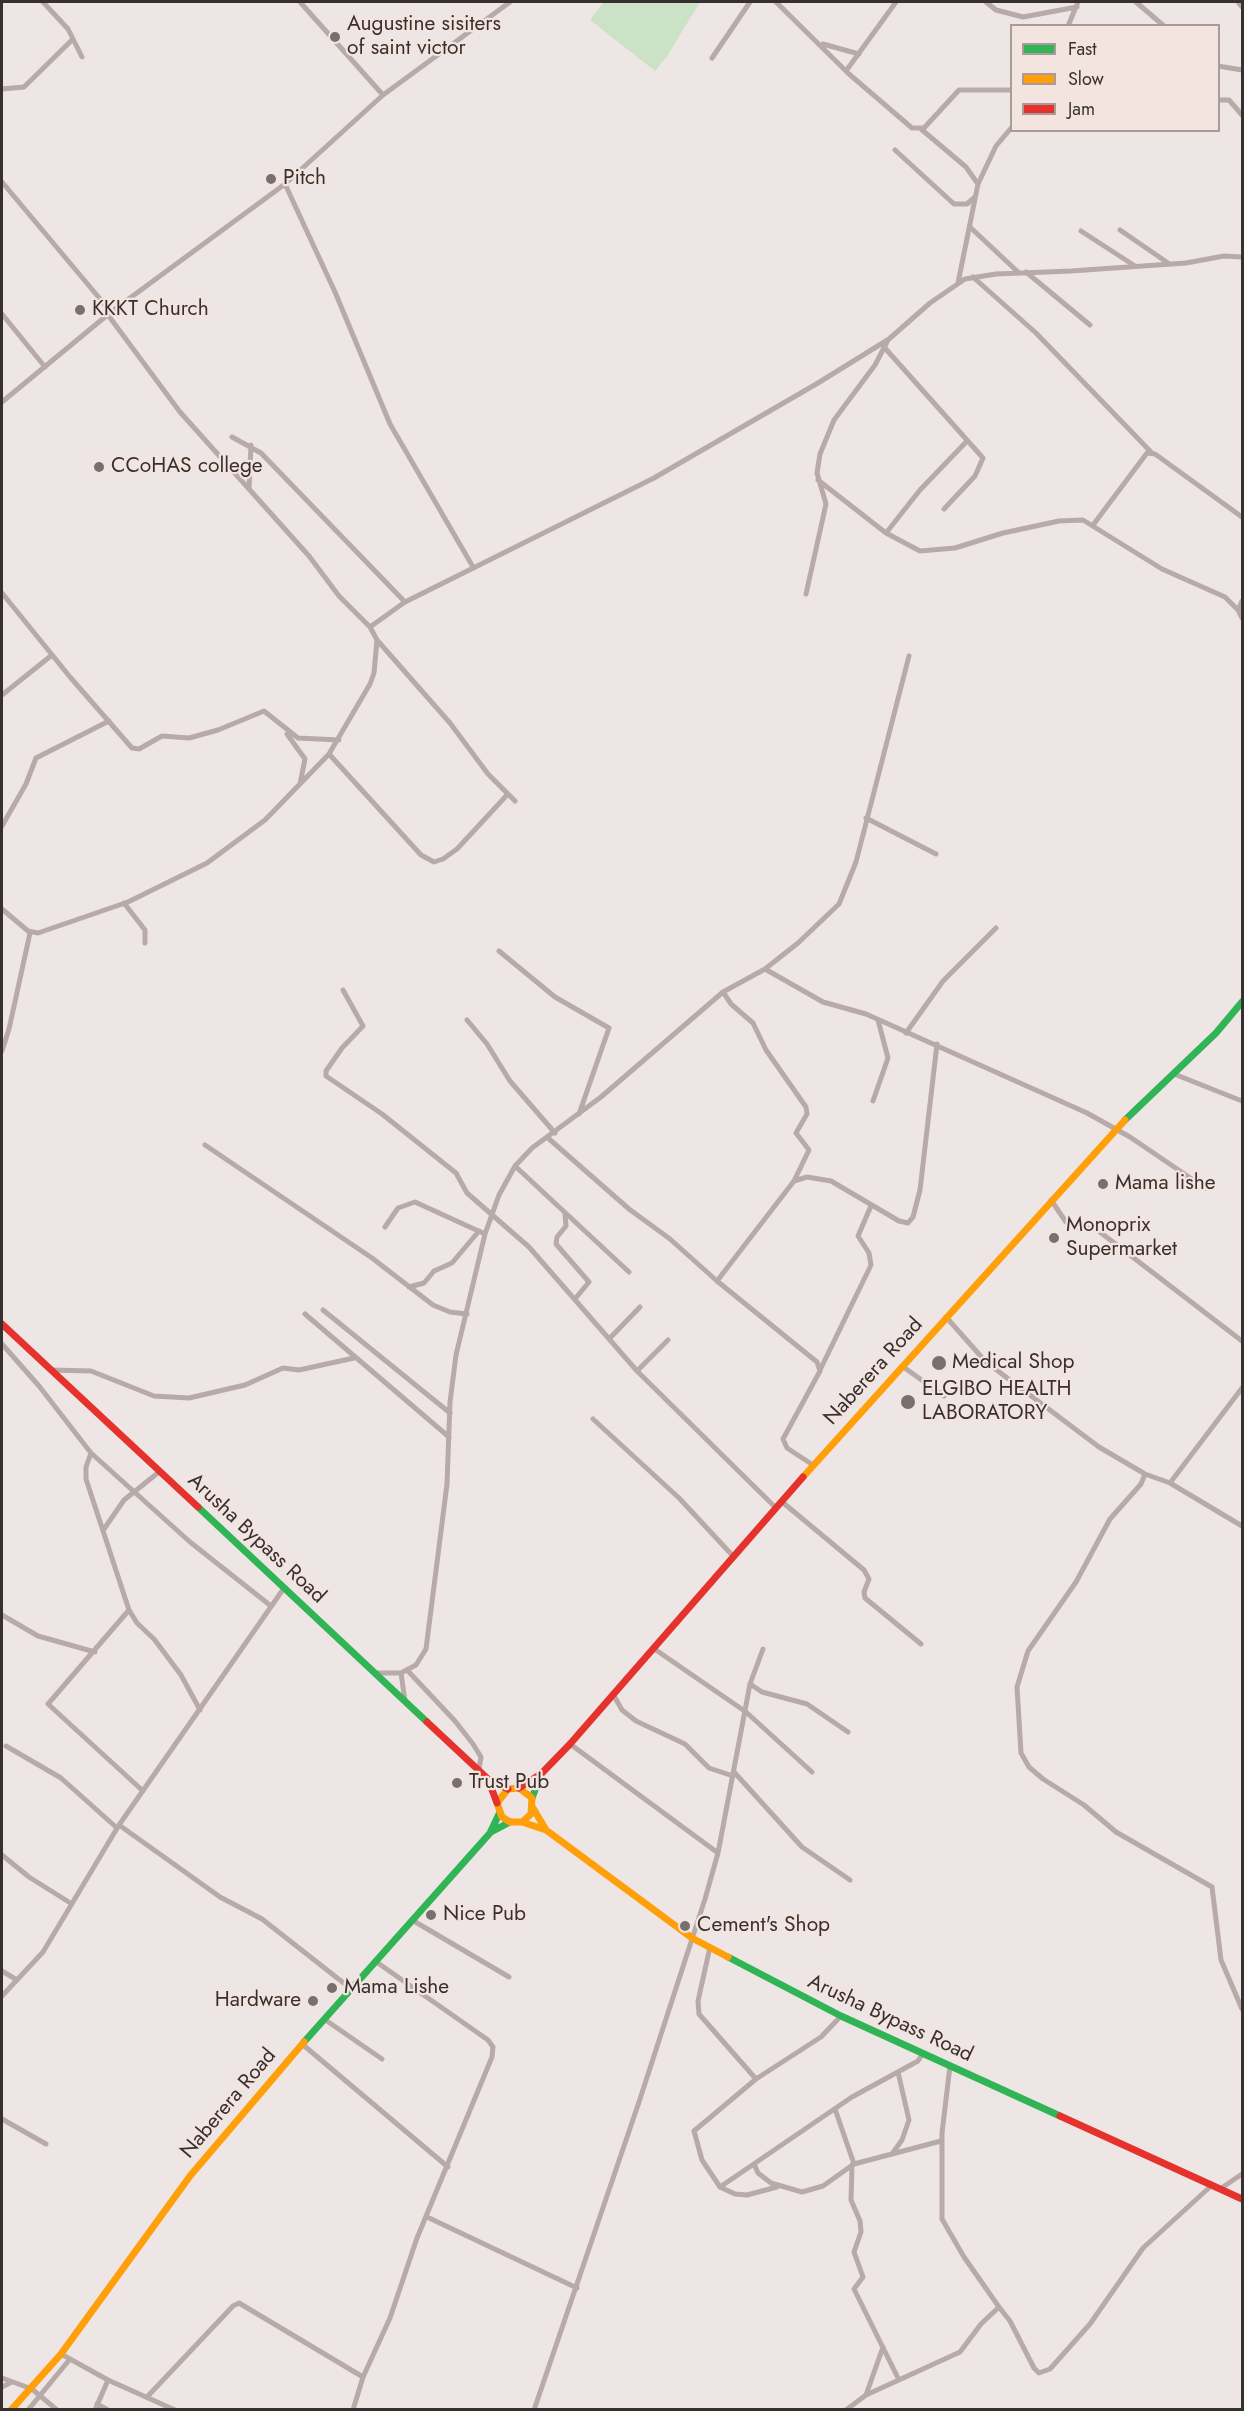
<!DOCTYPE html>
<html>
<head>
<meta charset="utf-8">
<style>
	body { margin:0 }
	#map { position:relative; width:1244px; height:2411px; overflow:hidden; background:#eee6e4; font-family:Jost,sans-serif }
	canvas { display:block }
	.frame { position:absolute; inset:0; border:3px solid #36312f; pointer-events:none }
	.legend { position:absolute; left:1010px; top:24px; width:210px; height:108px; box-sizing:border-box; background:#f3e4df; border:2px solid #a79c99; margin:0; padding:8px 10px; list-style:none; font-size:18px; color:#36312f }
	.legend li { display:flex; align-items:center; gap:12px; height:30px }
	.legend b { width:30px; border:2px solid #a79c99 }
</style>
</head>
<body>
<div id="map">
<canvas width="1244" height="2411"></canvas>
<div class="frame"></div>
<ul class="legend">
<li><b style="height:8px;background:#30b455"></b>Fast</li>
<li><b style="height:8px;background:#ff9f0a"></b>Slow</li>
<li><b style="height:8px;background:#e5322d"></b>Jam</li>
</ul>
</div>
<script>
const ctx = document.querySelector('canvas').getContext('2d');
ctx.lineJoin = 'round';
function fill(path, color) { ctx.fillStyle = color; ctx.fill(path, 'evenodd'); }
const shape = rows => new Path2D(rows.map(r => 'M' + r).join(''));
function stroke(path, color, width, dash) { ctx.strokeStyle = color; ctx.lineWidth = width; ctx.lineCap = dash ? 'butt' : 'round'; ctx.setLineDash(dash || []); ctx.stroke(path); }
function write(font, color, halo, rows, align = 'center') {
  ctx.font = font + ' Jost,sans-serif'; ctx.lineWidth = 4.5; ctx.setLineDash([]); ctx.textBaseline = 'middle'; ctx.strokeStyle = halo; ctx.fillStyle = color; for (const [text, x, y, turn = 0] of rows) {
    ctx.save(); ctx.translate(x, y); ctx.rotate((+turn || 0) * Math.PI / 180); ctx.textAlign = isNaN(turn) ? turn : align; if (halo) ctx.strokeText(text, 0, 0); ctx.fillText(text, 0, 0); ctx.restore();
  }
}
const green = shape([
	[604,2,700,2,668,55,655,71,590,20]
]);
const street = shape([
	[43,2,68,29,82,57],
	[300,2,383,95],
	[776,2,849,74,912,128,924,128,959,90,1012,90],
	[986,2,996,10,1023,17,1077,7],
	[1136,2,1164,26],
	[1238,2,1242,7],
	[1068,26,1078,2],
	[823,44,859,54],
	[712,58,750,2],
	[1218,66,1242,70],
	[846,71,896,2],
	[2,89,24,87,73,39],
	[1218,100,1229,100,1242,115],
	[921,129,966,167,978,184],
	[895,150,954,204,967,204,975,197],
	[2,182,111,312],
	[285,184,335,292,390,424,473,567],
	[971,228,1019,273],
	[1120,230,1168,263],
	[1081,231,1135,266],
	[1026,272,1090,325],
	[973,277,1036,333,1151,452],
	[958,283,978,184,996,146,1012,127],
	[2,314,45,367],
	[108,315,180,412,309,556,339,596,370,627,405,602,654,478,818,383,889,339,930,303,965,279,996,274,1071,271,1186,263,1224,256,1242,257],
	[884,347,983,458,975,476,944,509],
	[2,402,111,312,285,184,383,95,510,2],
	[232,437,261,453,405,602],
	[818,480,886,533,920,551,955,548,1003,533,1059,521,1083,520,1162,569,1225,597,1238,610],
	[249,488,251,445],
	[1093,525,1147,453,1155,454,1242,517],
	[886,533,920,490,967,441],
	[2,593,70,677,132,748,139,749,162,736,189,738,218,730,264,711,298,738,339,740],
	[806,594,826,504,817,473,820,454,834,420,875,365,888,340],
	[1242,601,1238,610,1242,618],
	[370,627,377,640,450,723,488,774,515,801],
	[2,695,52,655],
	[287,734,305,759,300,784],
	[329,754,421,855,434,862,443,859,457,849,507,795],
	[866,818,936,854],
	[2,826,26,784,36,758,109,721],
	[124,903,145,930,145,943],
	[2,909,28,931,38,933,128,902,207,863,265,820,329,754,370,684,374,673,377,640],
	[499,951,555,997,609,1028,579,1114],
	[765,969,823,1002,866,1014,1087,1113,1130,1137,1205,1188],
	[343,990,363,1026,342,1048,326,1071,326,1076,382,1114,456,1173,467,1193,529,1247,637,1371,775,1507],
	[467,1020,487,1044,510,1081,555,1133],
	[906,1033,943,981,996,928],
	[2,1051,9,1029,30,933],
	[1174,1074,1242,1101],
	[873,1101,888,1058,878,1020],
	[548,1138,629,1209,670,1239,717,1281,817,1362,820,1371,783,1439,787,1448,813,1465],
	[205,1145,372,1258,433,1305,450,1312,467,1314],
	[515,1166,629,1272],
	[794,1181,807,1177,831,1181,899,1221,908,1223,913,1217,920,1190,937,1044],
	[1051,1200,1066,1222,1076,1227,1096,1229,1242,1341],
	[565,1215,566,1226,557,1237,556,1244,589,1282,575,1299],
	[385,1227,398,1208,415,1202,485,1234],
	[717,1281,794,1181,809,1150,796,1133,807,1114,806,1107,766,1050,753,1023,731,1004,723,992],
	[409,1287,424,1283,434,1271,452,1263,479,1231],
	[323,1310,450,1413],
	[305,1314,449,1437],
	[946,1317,986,1362,1099,1447,1145,1474,1170,1483,1242,1526],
	[609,1339,640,1307],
	[2,1344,39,1386,91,1453,190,1542,271,1606],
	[902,1366,944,1396],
	[821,1368,871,1265,869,1253,858,1236,871,1206],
	[51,1370,91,1371,154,1396,189,1398,245,1385,283,1368,299,1370,354,1358],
	[637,1371,668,1340],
	[593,1419,679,1498,733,1556],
	[91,1453,86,1467,86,1479,129,1610,137,1623,154,1639,181,1675,200,1710],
	[1145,1474,1141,1484,1110,1519,1076,1582,1028,1651,1017,1687,1021,1753,1029,1767,1043,1779,1084,1805,1116,1832,1212,1887,1221,1960,1242,2009],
	[1170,1483,1242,1388],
	[781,1501,864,1570,869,1579,864,1592,865,1598,921,1644],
	[104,1529,124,1500,159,1472],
	[129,1610,48,1704,143,1791],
	[2,1615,38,1636,95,1652],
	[653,1648,746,1712,812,1772],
	[407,1670,455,1721,473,1744,481,1757,479,1769],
	[377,1673,401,1673,416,1665,426,1649,447,1484,450,1402,456,1355,485,1234,499,1195,515,1166,532,1148,601,1097,723,992,765,969,798,943,839,904,856,862,909,656],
	[401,1673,405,1701],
	[750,1684,762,1692,807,1704,848,1732],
	[613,1694,622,1710,636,1721,685,1744,709,1768,733,1776],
	[570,1744,718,1853],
	[6,1746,61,1778,117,1828],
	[734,1772,802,1847,850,1880],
	[119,1825,220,1897,262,1919,350,1988],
	[2,1855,29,1877,72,1904],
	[412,1920,509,1977],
	[710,1947,698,2001,699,2014,756,2079],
	[2,1971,17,1980],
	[2,1996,43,1952,119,1825,284,1588],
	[324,2019,382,2059],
	[302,2044,448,2167],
	[950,2066,942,2133,942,2219,964,2257,999,2307],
	[835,2109,854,2164],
	[2,2119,46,2144],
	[892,2154,902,2140,909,2120,898,2072],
	[754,2164,758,2173,771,2183,802,2192,823,2186,854,2164,941,2141],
	[852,2165,851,2200,860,2221,861,2232,854,2252,863,2277,854,2289,899,2380],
	[720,2187,852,2097,918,2061,923,2053],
	[777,2187,747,2195,735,2194,720,2187,702,2160,694,2131,756,2079,821,2037,841,2016],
	[1220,2189,1242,2174],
	[427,2217,577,2288],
	[61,2354,108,2380,175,2410],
	[2,2378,32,2389,57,2410],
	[2,2387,10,2383],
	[866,2395,883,2347],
	[147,2397,233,2306,239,2303,363,2377],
	[97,2404,108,2410],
	[28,2410,70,2359],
	[95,2410,108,2380],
	[353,2410,363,2377,390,2318,417,2238,492,2057,493,2047,488,2040,375,1961],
	[534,2410,639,2102,705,1899,718,1853,750,1684,763,1649],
	[846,2410,866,2395,960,2352,981,2324,999,2307,1010,2321,1034,2368,1039,2373,1050,2369,1090,2324,1143,2248,1211,2186]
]);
const fast = shape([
	[1125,1120,1216,1033,1242,1002],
	[198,1507,427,1722],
	[532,1798,541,1774],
	[491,1832,510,1822],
	[728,1957,841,2016,1060,2116],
	[304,2042,490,1833,499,1814]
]);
const slow = shape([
	[803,1477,1125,1120],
	[533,1808,546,1830],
	[522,1822,531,1814,532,1798,519,1788,508,1789,497,1803,502,1817,510,1822,522,1822,546,1830,692,1938,728,1957],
	[11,2410,61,2354,190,2176,304,2042]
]);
const jam = shape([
	[2,1324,198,1507],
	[427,1722,488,1779,508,1789],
	[488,1779,497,1803],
	[519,1788,541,1774,570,1744,803,1477],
	[1060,2116,1242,2199]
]);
const markers = [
	[335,37,6,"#76706e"],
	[271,179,6,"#76706e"],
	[80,310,6,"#76706e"],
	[99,467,6,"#76706e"],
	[1103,1184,6,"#76706e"],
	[1054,1238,6,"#76706e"],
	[939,1363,8,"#76706e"],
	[908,1402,8,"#76706e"],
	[457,1783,6,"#76706e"],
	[431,1915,6,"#76706e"],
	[685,1926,6,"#76706e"],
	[332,1988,6,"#76706e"],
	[313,2001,6,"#76706e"]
];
const poiNames = [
	["Augustine sisiters",347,25],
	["of saint victor",347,49],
	["Pitch",283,179],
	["KKKT Church",92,310],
	["CCoHAS college",111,467],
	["Mama lishe",1115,1184],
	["Monoprix",1066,1226],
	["Supermarket",1066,1250],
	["Medical Shop",952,1363],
	["ELGIBO HEALTH",922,1390],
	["LABORATORY",922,1414],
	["Trust Pub",469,1783],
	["Nice Pub",443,1915],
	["Cement's Shop",697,1926],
	["Mama Lishe",344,1988],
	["Hardware",301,2001,"right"]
];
const streetNames = [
	["Naberera Road",874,1372,-48],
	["Arusha Bypass Road",256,1539,43],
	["Arusha Bypass Road",890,2019,25],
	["Naberera Road",229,2104,-50]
];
fill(green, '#cce2c7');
stroke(street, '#b7aaa8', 5);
stroke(fast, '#30b455', 7);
stroke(slow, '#ff9f0a', 7);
stroke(jam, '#e5322d', 7);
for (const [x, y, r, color] of markers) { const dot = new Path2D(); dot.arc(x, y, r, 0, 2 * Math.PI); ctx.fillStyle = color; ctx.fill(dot); stroke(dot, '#f3e4df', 2); }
write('21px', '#36312f', '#f3e4df', poiNames, 'left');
write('21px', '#36312f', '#f3e4df', streetNames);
</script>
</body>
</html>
